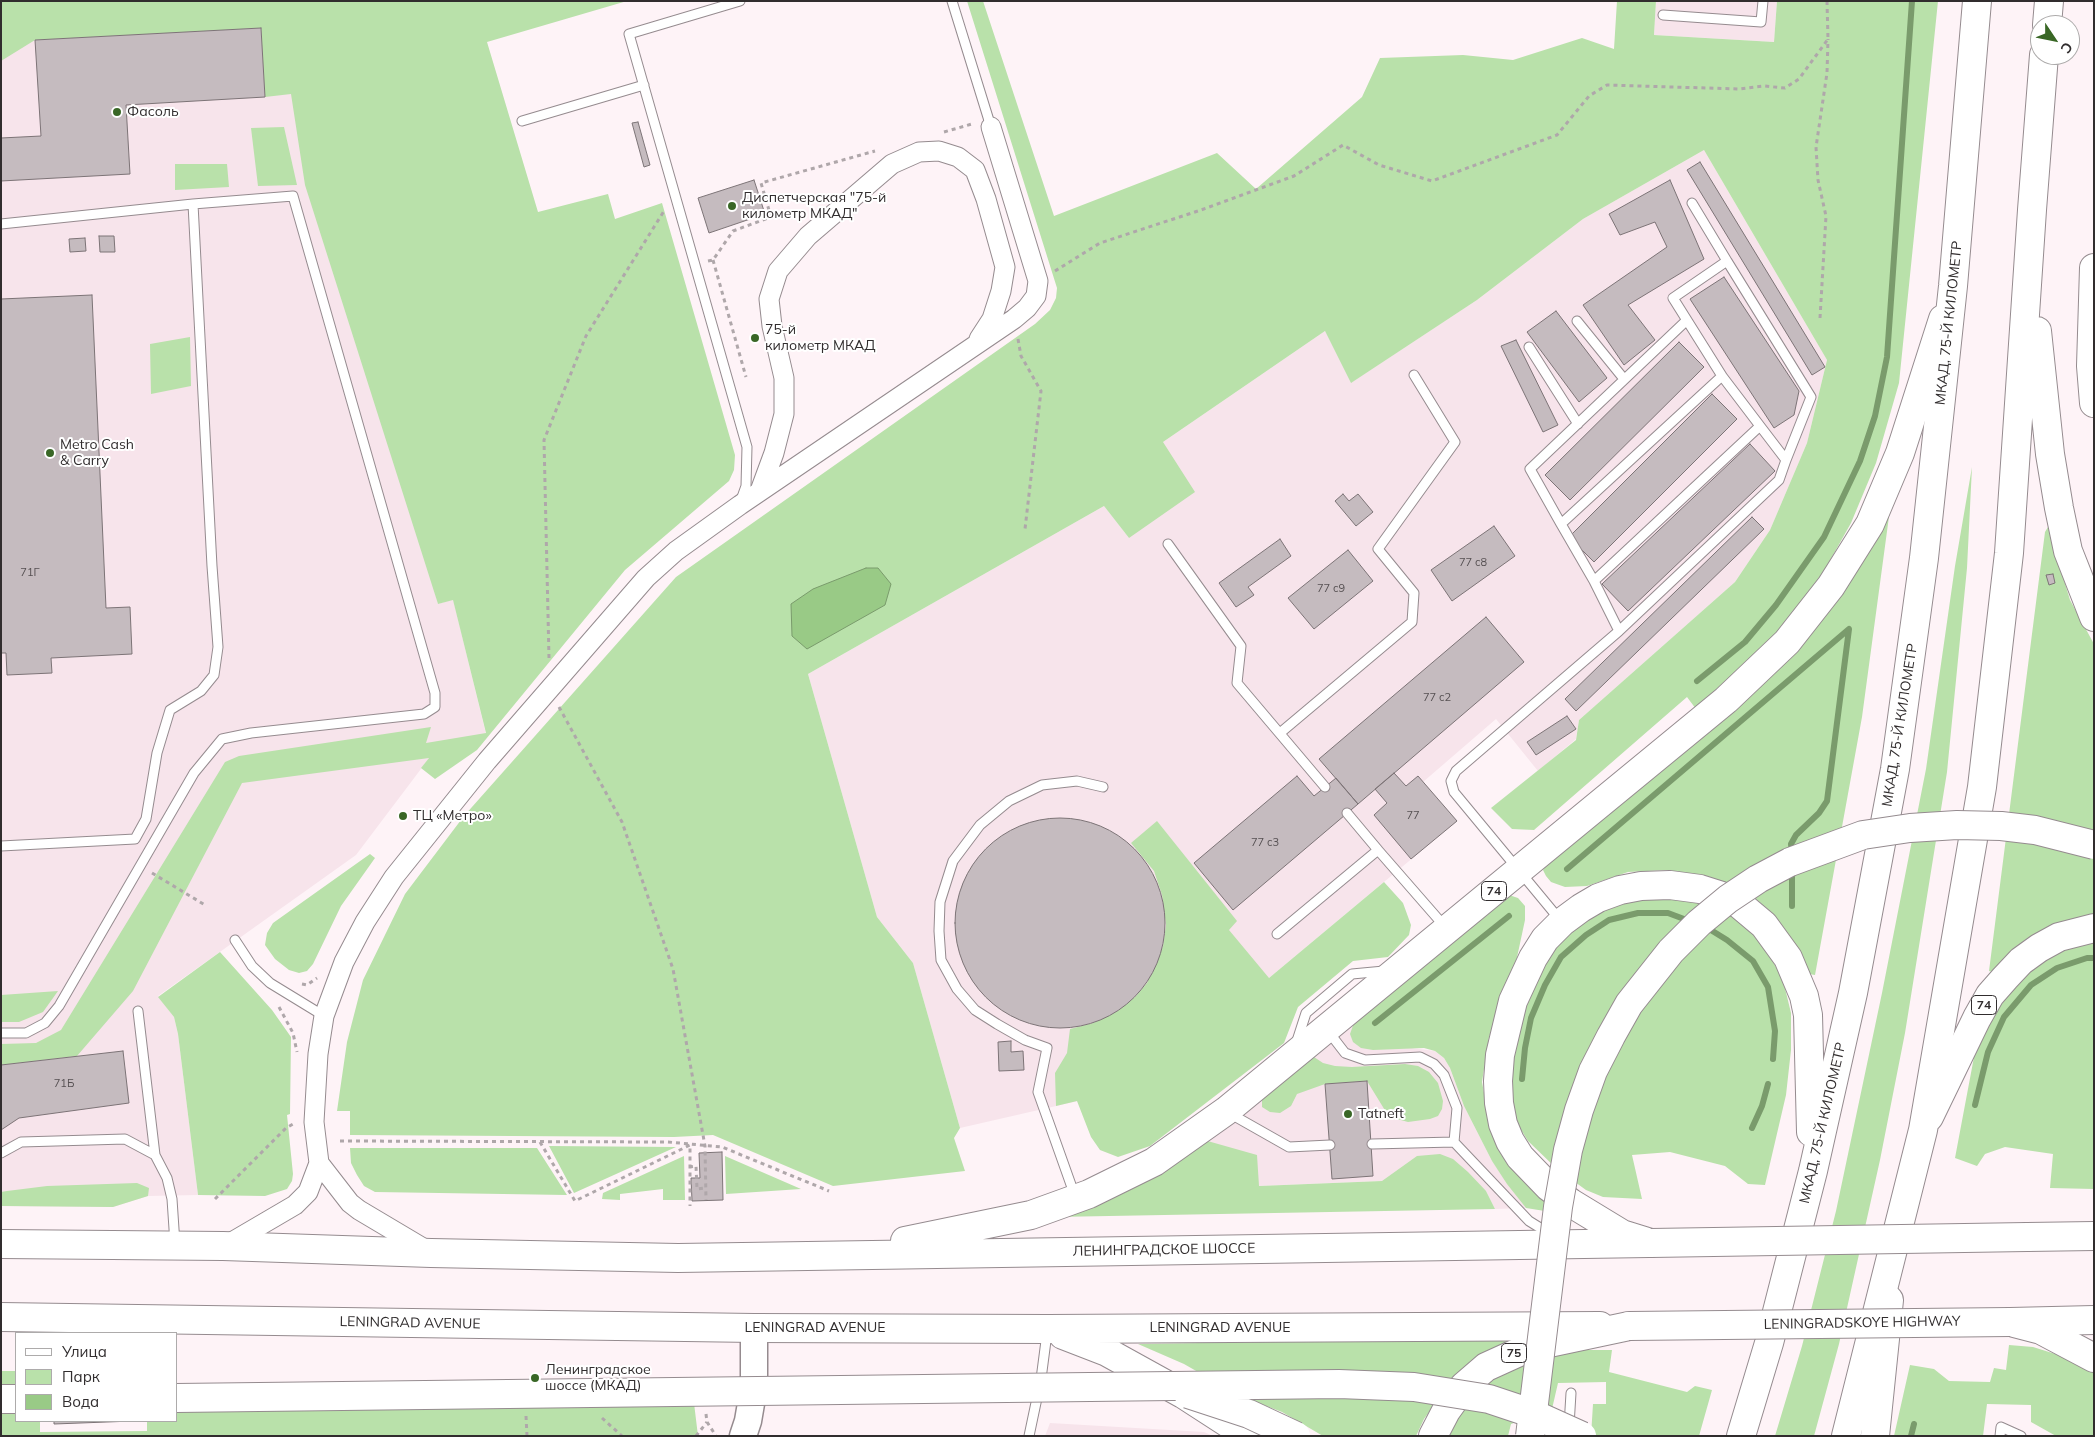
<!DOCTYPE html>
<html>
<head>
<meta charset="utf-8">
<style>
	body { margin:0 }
	#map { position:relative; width:2095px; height:1437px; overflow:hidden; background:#fef3f7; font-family:Mulish,sans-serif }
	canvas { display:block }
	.frame { position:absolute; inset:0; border:2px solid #312d2e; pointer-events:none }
	.legend { position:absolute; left:15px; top:1332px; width:162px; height:90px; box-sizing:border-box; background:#fff; border:1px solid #adabab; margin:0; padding:6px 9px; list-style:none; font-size:15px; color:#312d2e }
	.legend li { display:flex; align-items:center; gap:10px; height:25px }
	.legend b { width:25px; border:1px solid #adabab }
	.north { position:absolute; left:2030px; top:15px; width:50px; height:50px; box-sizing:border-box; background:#fff; border:1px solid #adabab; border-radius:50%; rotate:124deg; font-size:14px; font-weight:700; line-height:20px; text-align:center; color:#312d2e }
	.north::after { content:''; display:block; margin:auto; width:18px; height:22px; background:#396726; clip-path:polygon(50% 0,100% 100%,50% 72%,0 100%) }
</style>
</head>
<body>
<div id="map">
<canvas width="2095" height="1437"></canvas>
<div class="frame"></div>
<ul class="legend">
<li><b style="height:6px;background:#fff"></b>Улица</li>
<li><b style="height:14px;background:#b9e1aa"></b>Парк</li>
<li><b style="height:14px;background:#99ca86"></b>Вода</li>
</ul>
<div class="north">С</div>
</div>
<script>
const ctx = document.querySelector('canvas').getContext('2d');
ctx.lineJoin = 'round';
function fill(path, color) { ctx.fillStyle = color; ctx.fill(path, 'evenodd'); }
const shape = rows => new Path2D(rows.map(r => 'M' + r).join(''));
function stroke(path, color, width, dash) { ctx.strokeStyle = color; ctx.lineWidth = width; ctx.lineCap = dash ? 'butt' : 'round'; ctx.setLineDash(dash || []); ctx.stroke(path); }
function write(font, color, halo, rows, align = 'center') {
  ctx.font = font + ' Mulish,sans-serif'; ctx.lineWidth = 4; ctx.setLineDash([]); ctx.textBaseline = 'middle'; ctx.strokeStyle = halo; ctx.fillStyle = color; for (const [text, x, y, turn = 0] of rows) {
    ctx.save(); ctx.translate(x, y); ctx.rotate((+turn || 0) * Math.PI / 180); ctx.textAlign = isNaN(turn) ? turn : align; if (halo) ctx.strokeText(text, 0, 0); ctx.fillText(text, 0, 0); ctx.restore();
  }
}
const built = shape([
	[1,1,273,1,438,604,453,599,486,734,426,744,430,757,356,855,158,996,174,1017,178,1034,198,1195,148,1196,113,1207,1,1206],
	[1656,1,1777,1,1774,42,1654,35],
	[1704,150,1827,360,1807,443,1770,530,1735,582,1579,720,1576,739,1538,771,1496,719,1423,782,1457,821,1269,978,1078,1101,960,1128,913,963,877,917,808,674,1104,506,1129,538,1163,442,1325,331,1352,382,1477,300,1583,219],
	[1356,1017,1411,1048,1435,1051,1444,1058,1450,1068,1464,1106,1492,1161,1526,1208,1495,1209,1486,1191,1382,1181,1258,1186,1204,1140],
	[1050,1423,1204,1432,1213,1436,1045,1436]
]);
const green = shape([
	[1,1,627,1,487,42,538,212,608,194,615,219,662,203,735,455,734,470,729,481,625,570,477,750,435,779,421,768,429,758,242,783,133,991,77,1056,1,1065,1,1044,36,1043,61,1030,225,762,239,756,431,727,426,743,486,733,453,600,438,604,305,185,291,94,265,97,261,28,35,40,1,61],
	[967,1,983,1,1054,216,1217,153,1256,189,1362,97,1380,58,1463,55,1513,60,1582,38,1614,49,1617,1,1656,1,1654,35,1774,42,1777,1,1938,1,1899,383,1876,463,1851,523,1819,580,1786,623,1738,672,1696,709,1687,697,1534,830,1512,829,1491,808,1576,740,1579,720,1735,582,1770,530,1807,443,1827,360,1704,150,1583,219,1477,300,1351,383,1325,331,1163,442,1195,492,1129,538,1104,506,808,674,877,917,913,963,960,1128,954,1138,965,1171,833,1186,713,1135,674,1137,350,1135,350,1111,337,1111,347,1042,363,980,405,894,464,816,676,577,1035,324,1050,310,1056,298,1057,288],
	[284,127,297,185,258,186,251,128],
	[175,164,227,164,229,187,175,190],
	[190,337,191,386,151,394,150,344],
	[1972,467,1967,568,1947,772,1905,1033,1880,1160,1839,1344,1814,1436,1775,1436,1802,1346,1836,1211,1882,993,1926,769,1955,566],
	[1890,509,1862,717,1815,975,1809,974,1773,915,1754,897,1710,877,1667,870,1628,872,1587,886,1565,887,1551,882,1546,876,1543,870,1548,863,1656,776,1733,708],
	[2048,527,2070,600,2094,644,2094,916,2048,927,2016,948,1993,972,1989,971,2045,532],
	[1157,821,1237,921,1229,930,1269,978,1384,882,1403,903,1411,925,1409,935,1388,957,1353,961,1298,1007,1284,1043,1150,1146,1118,1157,1100,1150,1091,1137,1077,1101,1056,1106,1055,1073,1067,1053,1070,1029,1093,1023,1117,1011,1136,996,1147,983,1163,946,1166,925,1162,895,1154,871,1131,843],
	[370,854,375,858,341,906,313,964,307,971,299,973,289,970,275,959,265,945,267,933,273,923],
	[1509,895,1518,898,1525,906,1525,920,1516,962,1489,1037,1482,1082,1489,1120,1543,1194,1551,1212,1526,1208,1507,1184,1492,1161,1464,1106,1450,1068,1444,1058,1435,1051,1424,1048,1373,1050,1361,1048,1353,1042,1350,1034,1356,1017],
	[1664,896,1711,905,1733,917,1754,934,1770,956,1783,980,1791,1013,1791,1050,1786,1095,1765,1185,1748,1184,1725,1166,1670,1152,1632,1155,1642,1199,1603,1197,1586,1190,1557,1169,1528,1141,1515,1120,1508,1100,1511,1063,1521,1014,1542,963,1563,937,1588,917,1617,902],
	[2094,942,2094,1189,2050,1188,2053,1154,2005,1147,1985,1154,1977,1166,1955,1158,1974,1057,1993,1016,2014,986,2041,961,2066,949],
	[220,952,272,1010,291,1037,290,1114,287,1115,293,1174,292,1181,287,1189,265,1196,198,1195,178,1034,174,1017,158,997],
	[58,991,43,1012,19,1022,1,1022,1,995],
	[1314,1057,1323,1063,1335,1066,1352,1067,1405,1064,1418,1066,1429,1072,1438,1083,1443,1101,1442,1109,1438,1116,1430,1119,1408,1122,1397,1119,1386,1112,1367,1081,1325,1084,1297,1094,1291,1106,1280,1113,1270,1112,1262,1107,1262,1094,1305,1060],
	[1204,1140,1257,1155,1259,1186,1382,1181,1417,1156,1440,1154,1453,1159,1468,1172,1486,1191,1495,1209,1054,1217],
	[549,1146,676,1147,574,1193],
	[350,1148,537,1148,567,1195,375,1192,364,1186,357,1175,351,1163],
	[684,1156,685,1200,663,1200,663,1189,620,1194,620,1200,602,1199,603,1193],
	[725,1156,801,1189,726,1194],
	[137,1183,149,1188,148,1196,113,1207,1,1206,1,1192,7,1191,47,1186],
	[1512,1338,1457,1373,1424,1419,1416,1436,1323,1436,1282,1412,1240,1396,1184,1364,1138,1344],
	[2009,1345,2033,1347,2065,1357,2094,1371,2094,1436,2056,1436,2031,1422,2031,1405,1987,1404,1983,1436,1894,1436,1910,1365,1934,1369,1949,1381,1990,1382,1994,1368,2006,1370],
	[1572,1350,1612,1350,1609,1372,1687,1392,1695,1386,1712,1390,1699,1436,1591,1436,1593,1404,1606,1404,1606,1382,1558,1383,1552,1409,1511,1424,1508,1436,1446,1436,1448,1427,1499,1370],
	[1,1371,16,1371,16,1421,40,1421,40,1432,147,1431,147,1421,176,1421,176,1412,694,1403,698,1436,1,1436]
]);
const water = shape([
	[866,568,878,568,891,584,885,605,807,649,792,636,791,604,813,589,866,568]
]);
const stream = shape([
	[1697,681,1745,642,1776,605,1824,537,1860,461,1875,416,1887,357,1912,1],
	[1567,869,1849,629,1827,801,1819,813,1796,835,1791,844,1792,855],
	[1792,870,1792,906],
	[1706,927,1727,940,1753,961,1768,987,1775,1031,1773,1059],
	[1375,1023,1509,916],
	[1522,1079,1525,1048,1531,1018,1545,985,1561,957,1586,935,1609,920,1638,913,1668,913,1692,922],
	[1975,1105,1988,1052,2004,1017,2031,985,2057,968,2087,958,2094,958],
	[1752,1128,1762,1106,1768,1084],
	[1911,1436,1914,1424]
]);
const building = shape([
	[261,28,265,97,126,105,130,174,1,181,1,138,41,136,35,40,261,28],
	[638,122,650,165,644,167,632,123,638,122],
	[1700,162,1825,367,1812,375,1687,170,1700,162],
	[754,180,765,214,709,233,698,198,754,180],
	[1670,180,1704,259,1628,305,1655,340,1624,365,1583,305,1667,247,1655,222,1620,235,1609,214,1670,180],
	[99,236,114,236,115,252,100,252,99,236],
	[85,238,86,251,70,252,69,239,85,238],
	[1724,277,1799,391,1794,415,1774,428,1690,299,1724,277],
	[92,295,106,608,130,607,132,654,51,658,52,673,7,675,6,653,1,653,1,299,92,295],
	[1556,311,1607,378,1579,402,1527,332,1556,311],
	[1516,340,1558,425,1543,432,1501,346,1516,340],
	[1679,342,1704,367,1570,500,1545,475,1679,342],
	[1712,394,1737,419,1594,562,1569,537,1712,394],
	[1750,444,1775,471,1628,611,1602,584,1750,444],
	[1343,494,1349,501,1358,494,1373,512,1356,526,1335,501,1343,494],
	[1752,517,1764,529,1576,711,1565,699,1752,517],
	[1494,526,1515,556,1452,601,1431,570,1494,526],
	[1280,539,1291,556,1248,587,1254,595,1236,607,1219,583,1280,539],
	[1348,550,1373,581,1314,629,1288,598,1348,550],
	[2053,574,2055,583,2049,585,2046,575,2053,574],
	[1486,617,1524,662,1358,804,1319,759,1486,617],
	[1567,716,1576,729,1536,755,1527,742,1567,716],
	[1394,773,1406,786,1418,776,1457,821,1411,859,1374,815,1387,803,1375,789,1394,773],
	[1297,776,1314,796,1336,778,1358,804,1233,910,1194,863,1297,776],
	'955 923a105 105 0 1 1 210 0a105 105 0 1 1-210 0Z',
	[1011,1041,1011,1052,1023,1051,1024,1070,999,1071,998,1042,1011,1041],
	[123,1051,129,1103,19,1118,1,1130,1,1065,123,1051],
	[1367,1081,1373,1176,1332,1179,1325,1084,1367,1081],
	[722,1152,723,1200,692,1201,691,1178,700,1178,699,1153,722,1152],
	[54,1421,133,1421,54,1424,54,1421]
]);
const path = shape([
	[944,132,972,124],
	[713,260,746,377],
	[708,261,713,260,733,231,771,217,761,183,875,151],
	[1055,271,1100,243,1201,210,1294,176,1343,145,1379,165,1432,181,1557,135,1589,96,1607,85,1739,89,1764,86,1785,88,1799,79,1828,39,1827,1],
	[1820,318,1826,216,1818,180,1816,147,1827,73,1828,39],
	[1018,339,1021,356,1041,391,1025,529],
	[549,658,544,440,586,336,664,211],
	[559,707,622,822,673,969,705,1146,706,1200],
	[152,873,205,905],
	[302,984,307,985,317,978],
	[279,1007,293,1033,297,1052],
	[340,1141,668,1142,722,1147,829,1191],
	[540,1142,575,1201,690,1145,690,1206],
	[689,1167,696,1166,697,1189,706,1188],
	[215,1199,286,1128,295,1123],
	[706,1414,707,1422,716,1436],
	[526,1416,527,1436],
	[602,1418,622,1436],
	[696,1436,707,1422]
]);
const lane = shape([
	[740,1,629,34,747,447,746,486,741,500],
	[952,1,991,127],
	[1663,15,1761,22,1763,1],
	[522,121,644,85],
	[1692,203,1727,261],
	[1,224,193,204,293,196,435,693,435,707,424,714,251,733,222,739,194,773,59,1006,45,1023,26,1033,1,1033],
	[1577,321,1624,379],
	[1529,347,1578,424],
	[1722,376,1760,426],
	[1561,524,1530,469,1687,320],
	[1168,544,1241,646,1237,683,1325,787],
	[1594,581,1619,631],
	[1280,733,1412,622,1414,593,1378,549,1455,442,1414,375],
	[1347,813,1378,850],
	[1,846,135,839,146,819,157,753,170,710,201,691,214,675,218,647,212,566,193,204],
	[1560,920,1454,792,1451,781,1456,771,1619,631,1779,480,1786,460,1760,426,1594,581,1561,524,1722,376,1673,298,1727,261,1811,397,1786,460],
	[1277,934,1378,850,1446,928],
	[235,940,252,966,270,983,324,1016],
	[138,1011,155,1155,167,1178,172,1199,175,1244],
	[1328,1031,1345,1053,1365,1060,1420,1057,1434,1064,1444,1075,1457,1108,1454,1142],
	[1296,1044,1306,1013,1352,974,1384,971],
	[1229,1113,1289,1147,1330,1145],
	[1372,1144,1454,1142,1529,1221,1550,1234],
	[1,1153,21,1142,125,1139,155,1155],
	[1075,1196,1038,1092,1047,1048,1025,1040,997,1024,975,1010,957,989,941,960,939,931,940,902,953,861,980,825,1009,801,1042,785,1077,781,1103,787],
	[1569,1426,1571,1393],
	[1029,1436,1041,1379,1047,1333],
	[2000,1436,2001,1427,2021,1436]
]);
const street = shape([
	[760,491,774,453,784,414,784,378,772,326,769,299,778,271,808,236,892,164,919,152,939,151,958,157,975,170,986,199,1005,267,1001,291,992,319,979,339],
	[225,1246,295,1205,308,1192,319,1163],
	[428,1251,359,1210,350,1203,319,1163,314,1122,318,1054,324,1016,344,962,365,922,394,877,487,761,646,578,676,551,740,505,1014,319,1027,308,1036,296,1038,281,991,127]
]);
const secondary = shape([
	[743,1436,748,1421,754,1386,754,1328]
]);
const primary = shape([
	[2094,268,2091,366,2094,403],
	[1929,1117,1977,1018,1990,995,2005,978,2021,961,2039,948,2059,937,2094,928],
	[905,1241,1031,1215,1089,1194,1154,1162,1226,1111,1726,700,1787,642,1831,586,1870,524,1900,453,1943,319],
	[1,1244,223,1246,431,1253,678,1258,1649,1243],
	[1,1317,754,1328,1048,1329,1600,1326],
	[2014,1323,2041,1330,2094,1358],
	[1063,1335,1107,1352,1183,1394,1248,1436],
	[1,1399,16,1399],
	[1875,1436,1889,1300]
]);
const highway = shape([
	[2047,25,2049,1],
	[2037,331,2050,454,2059,508,2068,551,2094,617],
	[2027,1237,2094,1236],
	[1651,1243,1622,1234,1571,1203,1549,1187,1520,1157,1510,1141,1503,1124,1499,1103,1498,1081,1500,1055,1513,1001,1533,958,1545,939,1562,922,1581,908,1598,898,1620,890,1641,886,1670,885,1700,889,1719,895,1739,904,1764,925,1788,958,1804,996,1808,1015,1811,1132],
	[2010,1322,2094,1320],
	[1433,1436,1446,1411,1464,1386,1486,1367,1530,1347,1629,1326],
	[1741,1436,1769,1343,1813,1171,1853,993,1895,769,1924,558,1953,286,1977,1],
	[1846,1436,1923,1130,1982,787,2009,553,2032,210,2044,55]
]);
const primaryBridge = shape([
	[1188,1394,1249,1414,1296,1436],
	[176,1398,1339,1384,1414,1387,1489,1399,1531,1413,1582,1436]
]);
const highwayBridge = shape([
	[1651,1243,2027,1237],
	[1629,1326,2010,1322],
	[1530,1436,1558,1207,1568,1150,1579,1110,1593,1071,1611,1036,1629,1004,1671,951,1699,923,1728,899,1758,879,1790,862,1863,835,1910,828,1957,825,2001,826,2035,830,2094,845]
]);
const markers = [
	[117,112,5,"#396726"],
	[732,206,5,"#396726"],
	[755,338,5,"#396726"],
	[50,453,5,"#396726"],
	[403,816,5,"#396726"],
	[1348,1114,5,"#396726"],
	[535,1378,5,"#396726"]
];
const numberNames = [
	["77 с8",1473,563],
	["71Г",30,573],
	["77 с9",1331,589],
	["77 с2",1437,698],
	["77",1413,816],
	["77 с3",1265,843],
	["71Б",64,1084]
];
const shields = [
	[1494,891,25],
	[1984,1005,25],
	[1514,1353,25]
];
const shieldNames = [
	["74",1494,891],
	["74",1984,1005],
	["75",1514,1353]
];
const poiNames = [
	["Фасоль",127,112],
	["Диспетчерская \"75-й",742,198],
	["километр МКАД\"",742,214],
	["75-й",765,330],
	["километр МКАД",765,346],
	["Metro Cash",60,445],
	["& Carry",60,461],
	["ТЦ «Метро»",413,816],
	["Tatneft",1358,1114],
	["Ленинградское",545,1370],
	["шоссе (МКАД)",545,1386]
];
const streetNames = [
	["МКАД, 75-Й КИЛОМЕТР",1949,323,-84],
	["МКАД, 75-Й КИЛОМЕТР",1900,725,-81],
	["МКАД, 75-Й КИЛОМЕТР",1823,1123,-77],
	["ЛЕНИНГРАДСКОЕ ШОССЕ",1164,1250,-1],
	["LENINGRAD AVENUE",410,1323,1],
	["LENINGRADSKOYE HIGHWAY",1862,1323,-1],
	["LENINGRAD AVENUE",815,1328],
	["LENINGRAD AVENUE",1220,1328]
];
fill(built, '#f7e4eb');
fill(green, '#b9e1aa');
fill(water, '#99ca86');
stroke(water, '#7a9b6c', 1);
stroke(stream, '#7a9b6c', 6);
fill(building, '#c5bbbf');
stroke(building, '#7d7477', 1);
stroke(lane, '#958b8f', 11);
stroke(street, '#958b8f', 21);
stroke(secondary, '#958b8f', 29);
stroke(primary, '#958b8f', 30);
stroke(highway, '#958b8f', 30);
stroke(path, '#afa7aa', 3, [4, 4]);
stroke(lane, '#fff', 9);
stroke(street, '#fff', 19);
stroke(secondary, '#fff', 26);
stroke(primary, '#fff', 28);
stroke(highway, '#fff', 28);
stroke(primaryBridge, '#958b8f', 30, []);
stroke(highwayBridge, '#958b8f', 30, []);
stroke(primaryBridge, '#fff', 28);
stroke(highwayBridge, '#fff', 28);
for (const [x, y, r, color] of markers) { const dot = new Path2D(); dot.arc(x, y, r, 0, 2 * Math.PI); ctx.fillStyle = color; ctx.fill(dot); stroke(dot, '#fff', 2); }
write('11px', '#565052', null, numberNames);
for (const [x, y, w] of shields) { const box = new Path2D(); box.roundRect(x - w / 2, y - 9.5, w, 19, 4); ctx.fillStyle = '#fff'; ctx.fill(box); stroke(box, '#312d2e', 1); }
write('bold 12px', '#312d2e', null, shieldNames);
write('14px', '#312d2e', '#fff', poiNames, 'left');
write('14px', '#312d2e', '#fff', streetNames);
</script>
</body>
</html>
